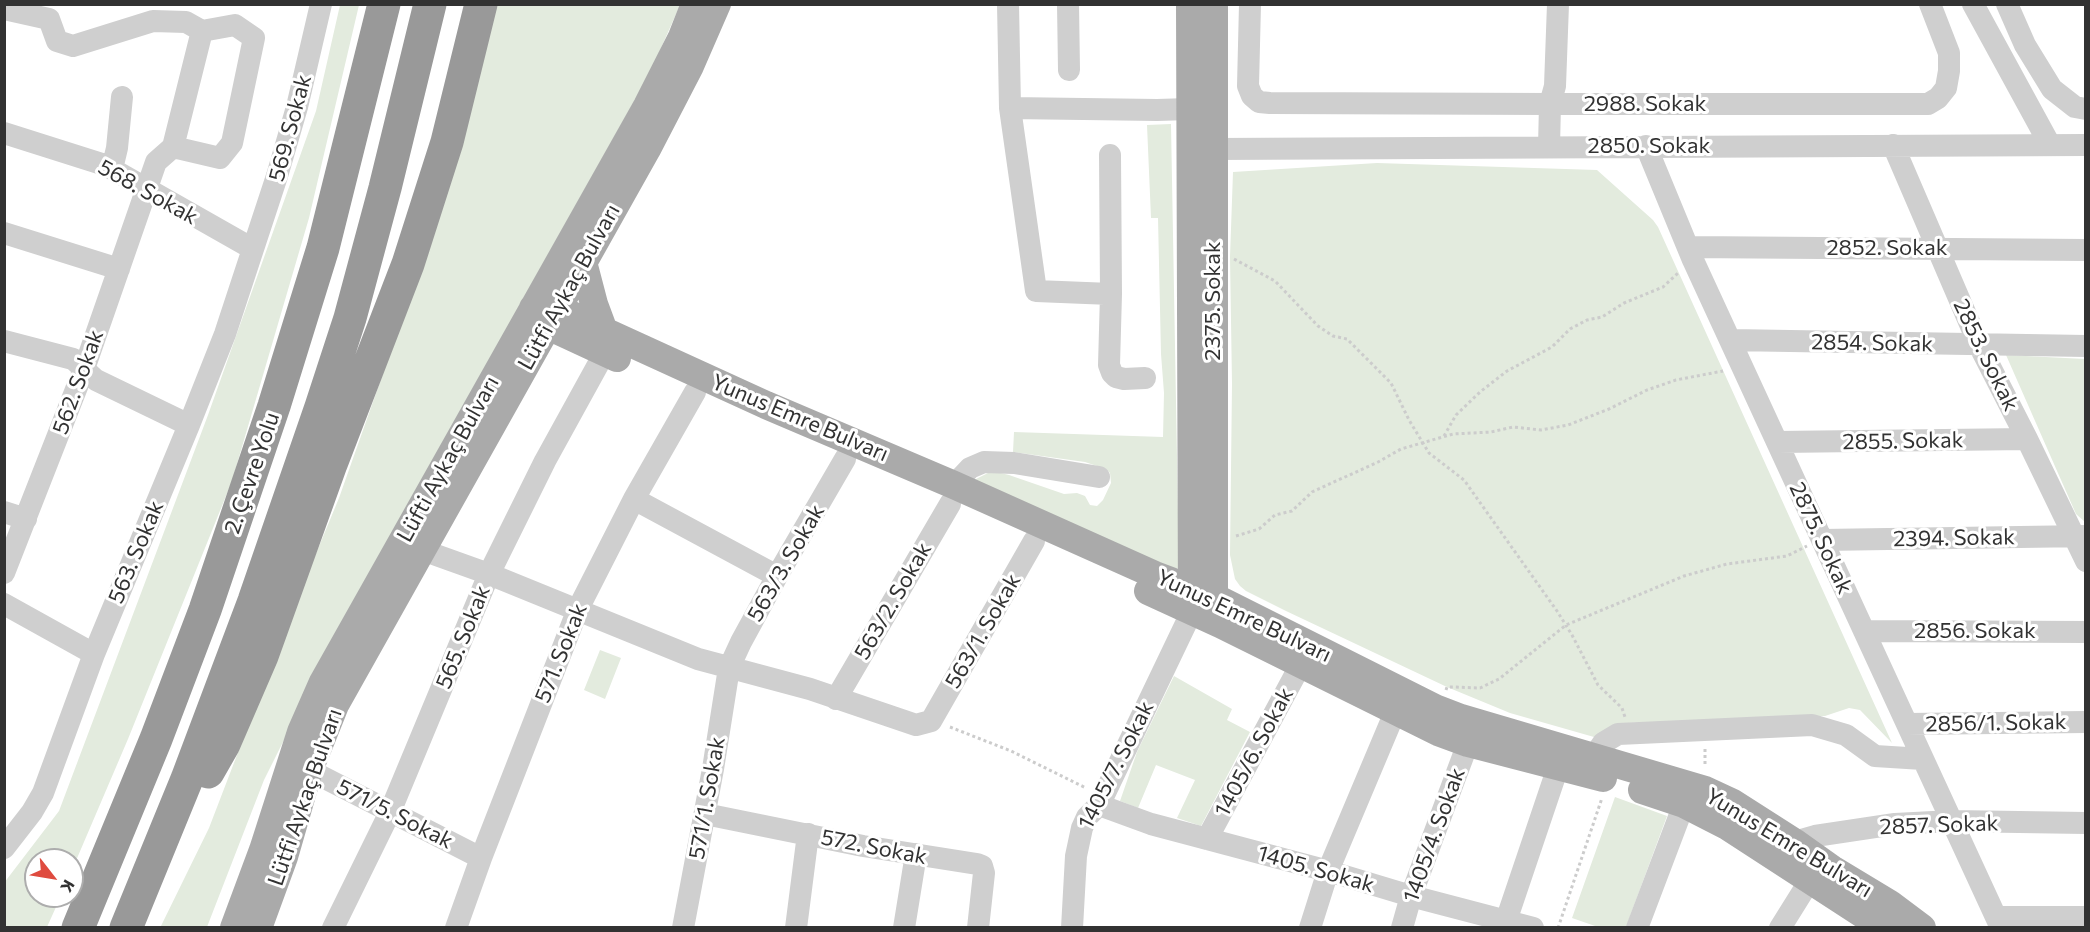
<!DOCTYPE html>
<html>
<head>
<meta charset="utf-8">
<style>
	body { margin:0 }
	#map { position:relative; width:2090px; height:932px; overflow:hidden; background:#fff; font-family:Commissioner,sans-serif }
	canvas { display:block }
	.frame { position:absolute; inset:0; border:6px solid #323232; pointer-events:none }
	.north { position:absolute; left:24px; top:848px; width:60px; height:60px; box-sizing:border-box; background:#fff; border:2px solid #adadad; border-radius:50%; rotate:121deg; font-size:16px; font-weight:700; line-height:24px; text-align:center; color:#323232 }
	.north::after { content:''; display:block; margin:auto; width:21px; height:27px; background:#df4b3f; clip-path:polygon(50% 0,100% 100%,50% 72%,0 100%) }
</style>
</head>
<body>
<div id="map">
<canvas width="2090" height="932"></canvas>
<div class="frame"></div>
<div class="north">K</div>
</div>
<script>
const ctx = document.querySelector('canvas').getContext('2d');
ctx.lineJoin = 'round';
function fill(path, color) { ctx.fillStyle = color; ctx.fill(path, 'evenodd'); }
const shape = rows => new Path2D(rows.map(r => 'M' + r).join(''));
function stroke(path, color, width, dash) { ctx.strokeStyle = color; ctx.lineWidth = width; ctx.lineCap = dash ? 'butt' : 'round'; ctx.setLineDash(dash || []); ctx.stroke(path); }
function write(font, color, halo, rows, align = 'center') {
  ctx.font = font + ' Commissioner,sans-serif'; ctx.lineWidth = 6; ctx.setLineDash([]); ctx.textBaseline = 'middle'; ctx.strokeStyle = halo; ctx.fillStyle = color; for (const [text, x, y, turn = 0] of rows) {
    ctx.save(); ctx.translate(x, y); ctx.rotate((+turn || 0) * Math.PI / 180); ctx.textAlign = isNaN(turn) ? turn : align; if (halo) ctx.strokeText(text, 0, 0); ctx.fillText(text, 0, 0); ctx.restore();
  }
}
const green = shape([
	[340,5,359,5,309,218,232,481,128,739,72,870,72,860,36,860,36,896,61,896,47,927,5,927,4,883,59,811,208,415,316,111],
	[497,5,680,5,650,73,348,612,264,780,207,927,160,928,209,828,293,609,339,498,397,334],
	[1171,124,1179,568,1169,570,974,480,992,471,1009,475,1064,494,1077,493,1085,496,1090,505,1097,506,1103,500,1111,483,1110,473,1106,469,1085,462,1013,452,1014,432,1163,437,1164,393,1161,354,1158,218,1151,218,1147,125],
	[1377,163,1597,170,1653,220,1658,227,1892,743,1860,710,1849,708,1825,716,1627,723,1601,739,1510,713,1447,687,1286,611,1246,591,1240,586,1235,579,1230,555,1232,384,1230,257,1233,172],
	[2006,355,2085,359,2085,522,2076,514],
	[600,650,621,658,605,699,584,690],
	[1174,676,1232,709,1227,720,1250,732,1201,826,1177,818,1195,780,1156,765,1138,808,1120,801,1137,752],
	[1615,797,1667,816,1626,927,1598,927,1572,918]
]);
const path = shape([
	[1234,259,1275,281,1318,326,1333,336,1347,339,1391,383,1409,420,1429,453,1464,480,1557,611,1572,635,1598,685,1622,708,1625,717],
	[1444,436,1456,415,1480,392,1507,371,1552,347,1570,329,1587,320,1602,317,1624,303,1663,287,1678,273],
	[1236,536,1259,529,1275,515,1292,511,1312,492,1378,462,1401,449,1453,434,1491,432,1513,427,1541,430,1568,425,1609,409,1647,390,1676,380,1723,371],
	[1446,690,1447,687,1453,687,1480,688,1499,679,1566,625,1684,576,1727,564,1787,556,1807,546],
	[950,727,1011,751,1086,788],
	[1705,749,1705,767],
	[1558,928,1602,798]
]);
const minor = shape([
	[1008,4,1010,108,1157,110,1189,109],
	[1068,4,1069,70],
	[1250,4,1248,86,1252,96,1259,102,1270,103,1550,104,1928,104,1938,98,1946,88,1949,71,1949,53,1930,4],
	[1973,4,2050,145],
	[2007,4,2025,45,2052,89,2075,107,2086,109],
	[4,9,49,19,57,41,73,46,153,21,186,22,202,31,235,25,254,38,232,143,220,158,173,147,156,162,84,369,4,573],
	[1010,108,1036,291,1111,294],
	[4,133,105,165,253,249],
	[1893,145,1979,345,2027,439,2086,561],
	[1646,146,1693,260,2001,928],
	[173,147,202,31],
	[1549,147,1550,104,1555,86,1558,4],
	[1213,149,2086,145],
	[1110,155,1111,294,1109,365,1112,373,1116,377,1124,379,1145,378],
	[112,169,117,148,122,97],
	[4,233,119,269],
	[1688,247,2086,250],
	[1731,340,2086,346],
	[4,341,73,359,96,380,189,425],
	[1778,442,2027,439],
	[954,485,970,468,984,462,1014,463,1099,477],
	[634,499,777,576],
	[4,512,26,519],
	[1822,540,2086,536],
	[422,550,489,574,698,659,810,689,916,725,931,721,1034,541],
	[4,604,94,654],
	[1864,631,2086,632],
	[836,699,950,504],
	[1907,724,2086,722],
	[1594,756,1603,743,1618,734,1812,725,1846,735,1875,756,1923,759],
	[309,770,481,858],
	[1099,805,1151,824,1328,871,1411,896,1533,928],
	[705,814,863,846,977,864,982,866,984,873,978,928],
	[1207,839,1301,664],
	[1794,842,1815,836,1895,824,1952,821,2086,823],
	[4,848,32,812,43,793,94,654,189,425,225,334,277,176,297,107,321,4],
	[1996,917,2086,917],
	[1506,921,1558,767],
	[333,928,390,812,489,574,545,461,605,352],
	[456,928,481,858,578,609,634,499,695,392],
	[683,928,713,769,729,668,741,642,777,576,845,459],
	[796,928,808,834],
	[904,928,916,854],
	[1072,928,1076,856,1082,828,1087,817,1099,805,1103,797,1192,611],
	[1310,928,1328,871,1395,712],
	[1402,928,1411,896,1468,743],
	[1637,928,1684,804],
	[1780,928,1810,880]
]);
const major = shape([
	[1190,4,1192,606],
	[583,262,594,304,604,331],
	[533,308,542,305,558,308,604,331,766,405,954,485,1155,575,1214,597,1435,708,1461,718,1705,790,1733,803,1794,842,1832,869,1890,904,1922,928],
	[533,308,536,314,548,326,617,358],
	[1148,591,1220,624,1438,732,1468,743,1603,778],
	[1209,614,1214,597,1214,4],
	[1642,790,1684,804,1727,826,1884,928],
	[234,928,263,850,301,732,323,682,647,106,682,37,695,4],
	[258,928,284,857,309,770,335,705,647,149,690,66,717,4]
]);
const highway = shape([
	[208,772,224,744,262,656,331,464,408,264,447,142,481,4],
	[78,928,156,739,205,610,274,406,323,248,384,4],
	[126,928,187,779,254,601,321,407,350,318,385,188,430,4]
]);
const streetNames = [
	["2988. Sokak",1645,104],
	["569. Sokak",290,128,-75],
	["2850. Sokak",1649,146],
	["568. Sokak",148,192,29],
	["2852. Sokak",1887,248],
	["Lütfi Aykaç Bulvarı",569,287,-61],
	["2375. Sokak",1213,301,-90],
	["2854. Sokak",1872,343,1],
	["2853. Sokak",1986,355,64],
	["562. Sokak",78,382,-70],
	["Yunus Emre Bulvarı",800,418,23],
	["2855. Sokak",1903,441,-1],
	["Lüfti Aykaç Bulvarı",448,459,-61],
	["2. Çevre Yolu",252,473,-71],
	["2875. Sokak",1821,538,65],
	["2394. Sokak",1954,538,-1],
	["563. Sokak",136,552,-67],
	["563/3. Sokak",786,563,-60],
	["563/2. Sokak",893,601,-60],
	["Yunus Emre Bulvarı",1244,616,25],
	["563/1. Sokak",983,631,-60],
	["2856. Sokak",1975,631],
	["565. Sokak",463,637,-68],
	["571. Sokak",561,653,-68],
	["2856/1. Sokak",1996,723,-1],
	["1405/6. Sokak",1254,752,-62],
	["1405/7. Sokak",1116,765,-63],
	["Lütfi Aykaç Bulvarı",305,797,-71],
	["571/1. Sokak",707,798,-80],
	["571/5. Sokak",395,814,27],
	["2857. Sokak",1939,825,-2],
	["1405/4. Sokak",1434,835,-70],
	["Yunus Emre Bulvarı",1789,843,31],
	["572. Sokak",874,847,11],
	["1405. Sokak",1316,869,16]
];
fill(green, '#e3ebde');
stroke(path, '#ccc', 3, [3, 3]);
stroke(minor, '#cfcfcf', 22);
stroke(major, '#aaa', 28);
stroke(highway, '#999', 33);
write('22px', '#323232', '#fff', streetNames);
</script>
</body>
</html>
